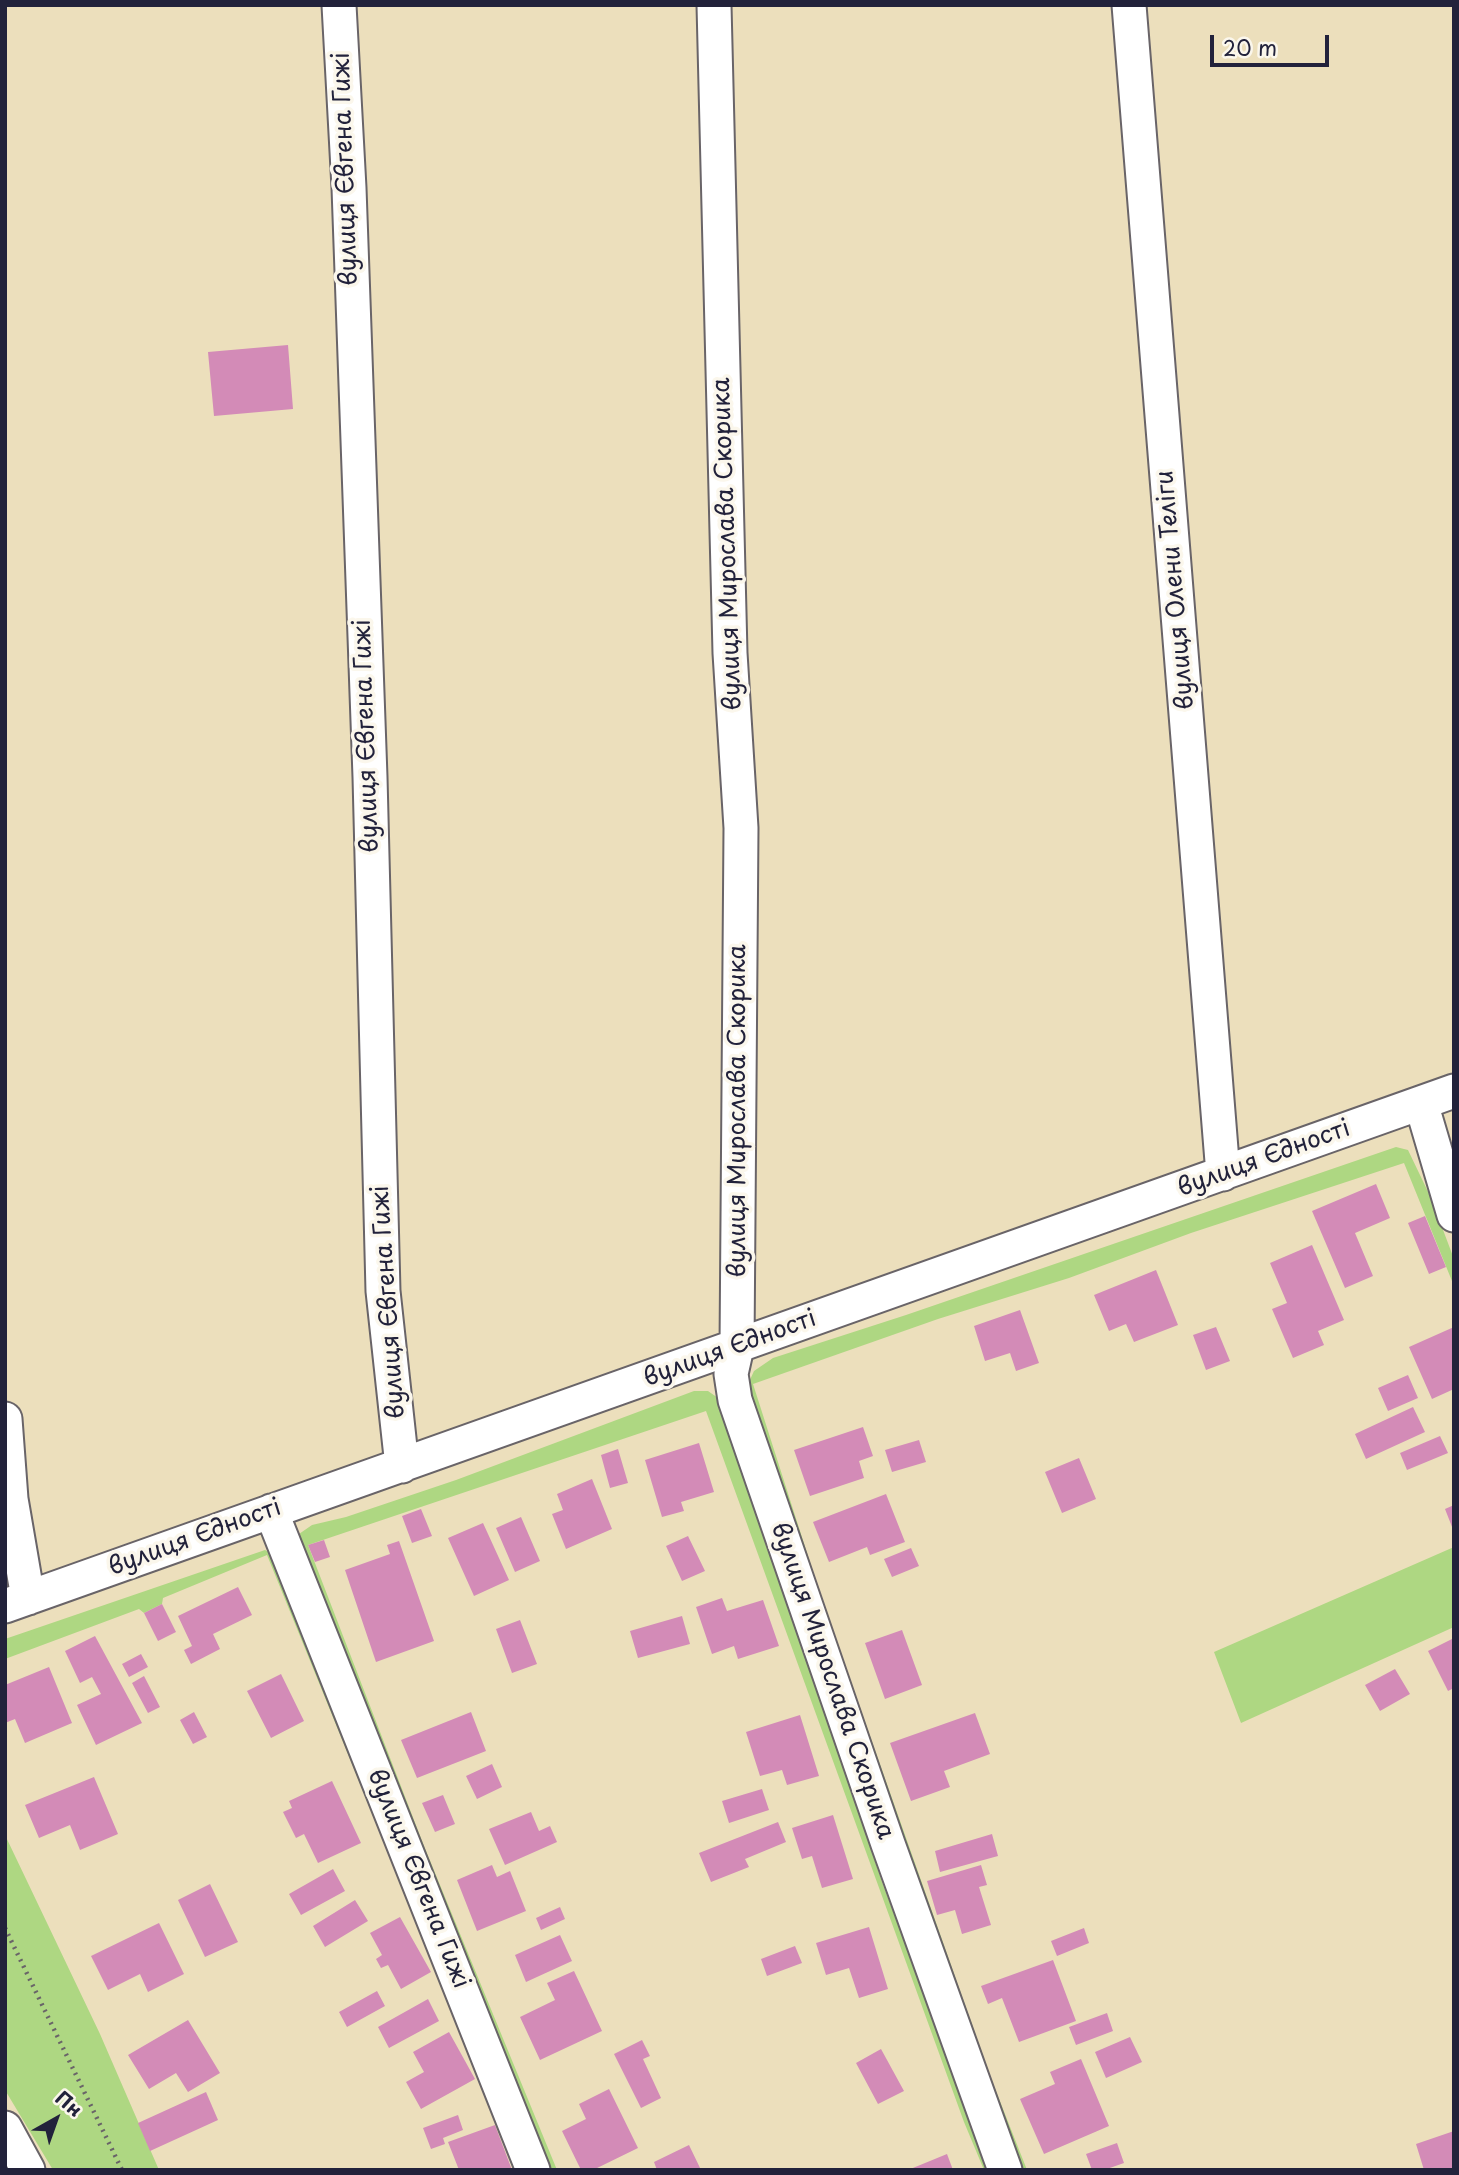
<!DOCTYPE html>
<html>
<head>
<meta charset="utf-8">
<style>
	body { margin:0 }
	#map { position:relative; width:1459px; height:2175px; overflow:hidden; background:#ecdfbc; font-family:"Playpen Sans",sans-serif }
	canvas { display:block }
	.frame { position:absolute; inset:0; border:7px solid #22223b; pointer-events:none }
	.north { position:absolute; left:21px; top:2084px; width:70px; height:70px; -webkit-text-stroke:5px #fbf7ec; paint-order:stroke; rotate:40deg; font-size:19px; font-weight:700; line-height:28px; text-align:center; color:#22223b }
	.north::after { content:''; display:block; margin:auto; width:24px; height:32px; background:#22223b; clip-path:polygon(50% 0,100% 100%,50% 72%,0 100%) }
	.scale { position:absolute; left:1210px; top:35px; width:119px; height:32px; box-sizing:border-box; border:4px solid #22223b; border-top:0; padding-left:9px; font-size:21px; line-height:24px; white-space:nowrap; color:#22223b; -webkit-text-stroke:5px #fbf7ec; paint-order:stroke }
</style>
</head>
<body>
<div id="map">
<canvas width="1459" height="2175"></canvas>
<div class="frame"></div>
<div class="north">Пн</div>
<div class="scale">20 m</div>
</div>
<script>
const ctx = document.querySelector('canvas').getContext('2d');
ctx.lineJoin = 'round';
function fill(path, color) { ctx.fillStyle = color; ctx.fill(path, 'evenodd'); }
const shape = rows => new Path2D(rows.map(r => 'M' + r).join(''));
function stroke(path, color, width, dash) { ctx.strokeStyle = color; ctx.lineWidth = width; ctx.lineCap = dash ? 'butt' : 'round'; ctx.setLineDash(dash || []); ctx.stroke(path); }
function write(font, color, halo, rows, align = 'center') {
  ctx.font = font + ' "Playpen Sans",sans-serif'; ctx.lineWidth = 7; ctx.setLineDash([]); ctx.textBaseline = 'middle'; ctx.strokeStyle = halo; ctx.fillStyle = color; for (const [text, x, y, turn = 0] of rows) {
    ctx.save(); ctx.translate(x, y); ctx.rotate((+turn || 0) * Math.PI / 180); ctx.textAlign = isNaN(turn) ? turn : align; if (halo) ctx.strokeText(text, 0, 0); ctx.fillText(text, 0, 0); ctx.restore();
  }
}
const green = shape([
	[1396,1147,1408,1150,1431,1198,1454,1259,1454,1286,1404,1163,1191,1233,1069,1278,938,1319,753,1384,824,1606,992,2081,1027,2170,1021,2170,987,2082,747,1393,749,1382,754,1371,773,1358,906,1315],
	[694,1391,708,1391,718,1398,882,1882,990,2170,984,2170,964,2122,706,1411,308,1545,424,1846,557,2170,551,2170,462,1944,296,1542,299,1534,312,1525,346,1517,456,1480],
	[1454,1547,1454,1627,1241,1723,1214,1652],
	[265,1550,272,1554,517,2170,267,1555,163,1598,162,1604,144,1613,139,1609,5,1659,5,1639],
	[5,1835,100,2034,159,2170,53,2170,5,2090]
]);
const building = shape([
	[288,345,293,409,214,416,208,352],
	[1376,1184,1390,1218,1355,1233,1373,1276,1345,1288,1312,1211],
	[1425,1216,1446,1267,1429,1274,1408,1223],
	[1312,1245,1344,1320,1318,1331,1324,1345,1293,1358,1272,1309,1287,1303,1270,1263],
	[1156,1270,1178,1325,1134,1342,1126,1324,1109,1331,1094,1295],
	[1020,1310,1039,1363,1016,1371,1010,1353,985,1361,974,1326],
	[1216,1327,1230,1361,1206,1370,1193,1335],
	[1454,1327,1454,1389,1432,1399,1409,1347],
	[1408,1375,1418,1398,1388,1411,1378,1388],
	[1413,1407,1425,1432,1366,1459,1355,1434],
	[863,1427,873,1456,859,1461,864,1478,810,1496,794,1450],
	[1440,1436,1448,1453,1407,1470,1400,1453],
	[919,1440,926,1462,892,1472,885,1450],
	[699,1443,714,1492,681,1502,684,1511,662,1517,645,1460],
	[618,1449,628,1483,610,1488,601,1455],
	[1079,1458,1096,1499,1062,1513,1045,1472],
	[592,1479,612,1529,566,1549,552,1514,563,1510,557,1494],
	[886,1494,905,1542,870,1555,867,1547,829,1562,813,1522],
	[1454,1505,1454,1532,1445,1509],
	[421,1509,432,1536,412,1543,402,1516],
	[521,1517,540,1561,515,1572,496,1528],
	[483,1523,509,1580,474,1596,448,1538],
	[688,1536,705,1571,682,1581,666,1546],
	[324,1540,330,1557,315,1562,308,1545],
	[399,1541,434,1641,376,1662,345,1570,390,1554,387,1545],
	[911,1548,919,1566,892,1577,884,1559],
	[238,1587,252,1615,213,1634,220,1649,191,1664,184,1650,192,1646,178,1616],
	[722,1598,727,1611,763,1600,779,1646,738,1659,734,1646,712,1654,696,1607],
	[162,1604,176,1632,158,1641,144,1613],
	[682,1616,690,1644,638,1658,630,1631],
	[520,1620,537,1664,512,1673,496,1629],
	[902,1630,922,1685,885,1699,865,1643],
	[95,1636,142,1723,96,1745,77,1705,101,1694,92,1677,80,1683,65,1651],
	[1454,1638,1454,1688,1448,1691,1428,1651],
	[141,1654,148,1667,129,1677,122,1664],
	[49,1667,72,1723,25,1743,15,1719,5,1723,5,1685],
	[1395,1669,1410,1694,1380,1711,1365,1685],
	[281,1674,304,1721,271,1738,247,1691],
	[144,1676,160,1707,148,1713,132,1683],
	[194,1712,207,1737,193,1744,180,1720],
	[471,1712,486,1751,417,1778,401,1740],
	[975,1713,990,1754,944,1771,950,1787,911,1801,890,1743],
	[800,1715,819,1776,787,1785,782,1770,760,1776,746,1732],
	[492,1764,502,1787,477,1799,466,1776],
	[94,1777,118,1834,80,1850,70,1825,39,1838,25,1805],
	[332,1781,361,1843,318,1863,304,1834,296,1838,283,1812,292,1808,289,1801],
	[762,1789,769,1810,729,1823,722,1801],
	[443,1795,455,1824,435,1832,422,1803],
	[531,1812,539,1831,550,1826,557,1842,505,1865,489,1829],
	[833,1815,853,1879,822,1888,812,1856,802,1859,792,1828],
	[778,1822,786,1842,745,1859,749,1867,711,1882,699,1853],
	[992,1834,998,1856,940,1872,935,1851],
	[492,1865,497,1877,510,1871,526,1911,477,1931,457,1880],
	[981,1865,987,1885,979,1887,991,1925,962,1934,955,1910,937,1915,927,1881],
	[333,1869,345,1891,301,1915,289,1894],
	[210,1884,238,1942,205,1957,178,1900],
	[355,1900,368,1921,325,1947,313,1926],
	[560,1907,565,1919,541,1930,536,1918],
	[400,1917,431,1972,401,1989,388,1965,381,1968,376,1959,382,1955,370,1933],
	[159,1923,184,1974,148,1992,140,1974,108,1990,91,1956],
	[869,1927,888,1989,859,1998,849,1968,826,1975,816,1943],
	[1084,1928,1089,1943,1057,1956,1051,1941],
	[560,1935,572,1961,526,1982,515,1955],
	[795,1946,802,1963,767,1976,761,1959],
	[1053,1960,1076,2021,1019,2042,1002,1998,988,2004,981,1986],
	[574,1971,602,2031,540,2060,520,2017,555,2000,547,1983],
	[377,1991,385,2006,347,2027,339,2012],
	[428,1999,439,2021,389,2048,378,2027],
	[1107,2013,1113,2031,1076,2045,1069,2027],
	[188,2020,220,2073,188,2092,176,2073,149,2089,128,2055],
	[449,2032,475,2079,421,2109,406,2082,424,2072,413,2052],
	[1130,2037,1142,2062,1106,2078,1095,2052],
	[642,2040,650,2056,643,2059,661,2098,641,2108,614,2054],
	[881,2049,904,2091,878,2104,856,2063],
	[1081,2059,1109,2126,1044,2154,1020,2099,1055,2084,1050,2072],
	[609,2089,638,2148,593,2170,581,2170,562,2131,586,2119,579,2104],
	[206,2092,218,2120,150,2151,138,2123],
	[458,2115,463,2130,443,2138,445,2144,431,2149,423,2128],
	[495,2125,512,2170,459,2170,448,2142],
	[1454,2131,1454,2170,1424,2170,1416,2144],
	[1117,2143,1124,2163,1104,2170,1092,2170,1086,2154],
	[689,2145,701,2170,657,2170,654,2162],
	[947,2154,953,2170,908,2170]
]);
const path = shape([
	[5,1928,122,2170]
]);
const street = shape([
	[339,5,349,188,370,777,383,1291,402,1466],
	[714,5,730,653,741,828,737,1347,731,1374,735,1400,888,1844,1005,2170],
	[1129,5,1223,1174],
	[1421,1103,1454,1215],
	[5,1419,11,1499,28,1598],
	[271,1511,533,2170],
	[5,1606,1454,1091],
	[5,2128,28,2170]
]);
const streetNames = [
	["вулиця Євгена Гижі",346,169,-92],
	["вулиця Мирослава Скорика",728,544,-92],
	["вулиця Олени Теліги",1176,590,-95],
	["вулиця Євгена Гижі",367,736,-92],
	["вулиця Мирослава Скорика",738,1111,-90],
	["вулиця Єдності",1264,1159,-20],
	["вулиця Євгена Гижі",389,1302,-94],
	["вулиця Єдності",730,1349,-20],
	["вулиця Єдності",195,1538,-20],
	["вулиця Мирослава Скорика",832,1681,71],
	["вулиця Євгена Гижі",418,1879,68]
];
fill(green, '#aed782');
fill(building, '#d38bb7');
stroke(street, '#696468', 37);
stroke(path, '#696468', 4.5, [2, 5]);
stroke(street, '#fff', 33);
write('24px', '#22223b', '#fbf7ec', streetNames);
</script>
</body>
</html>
